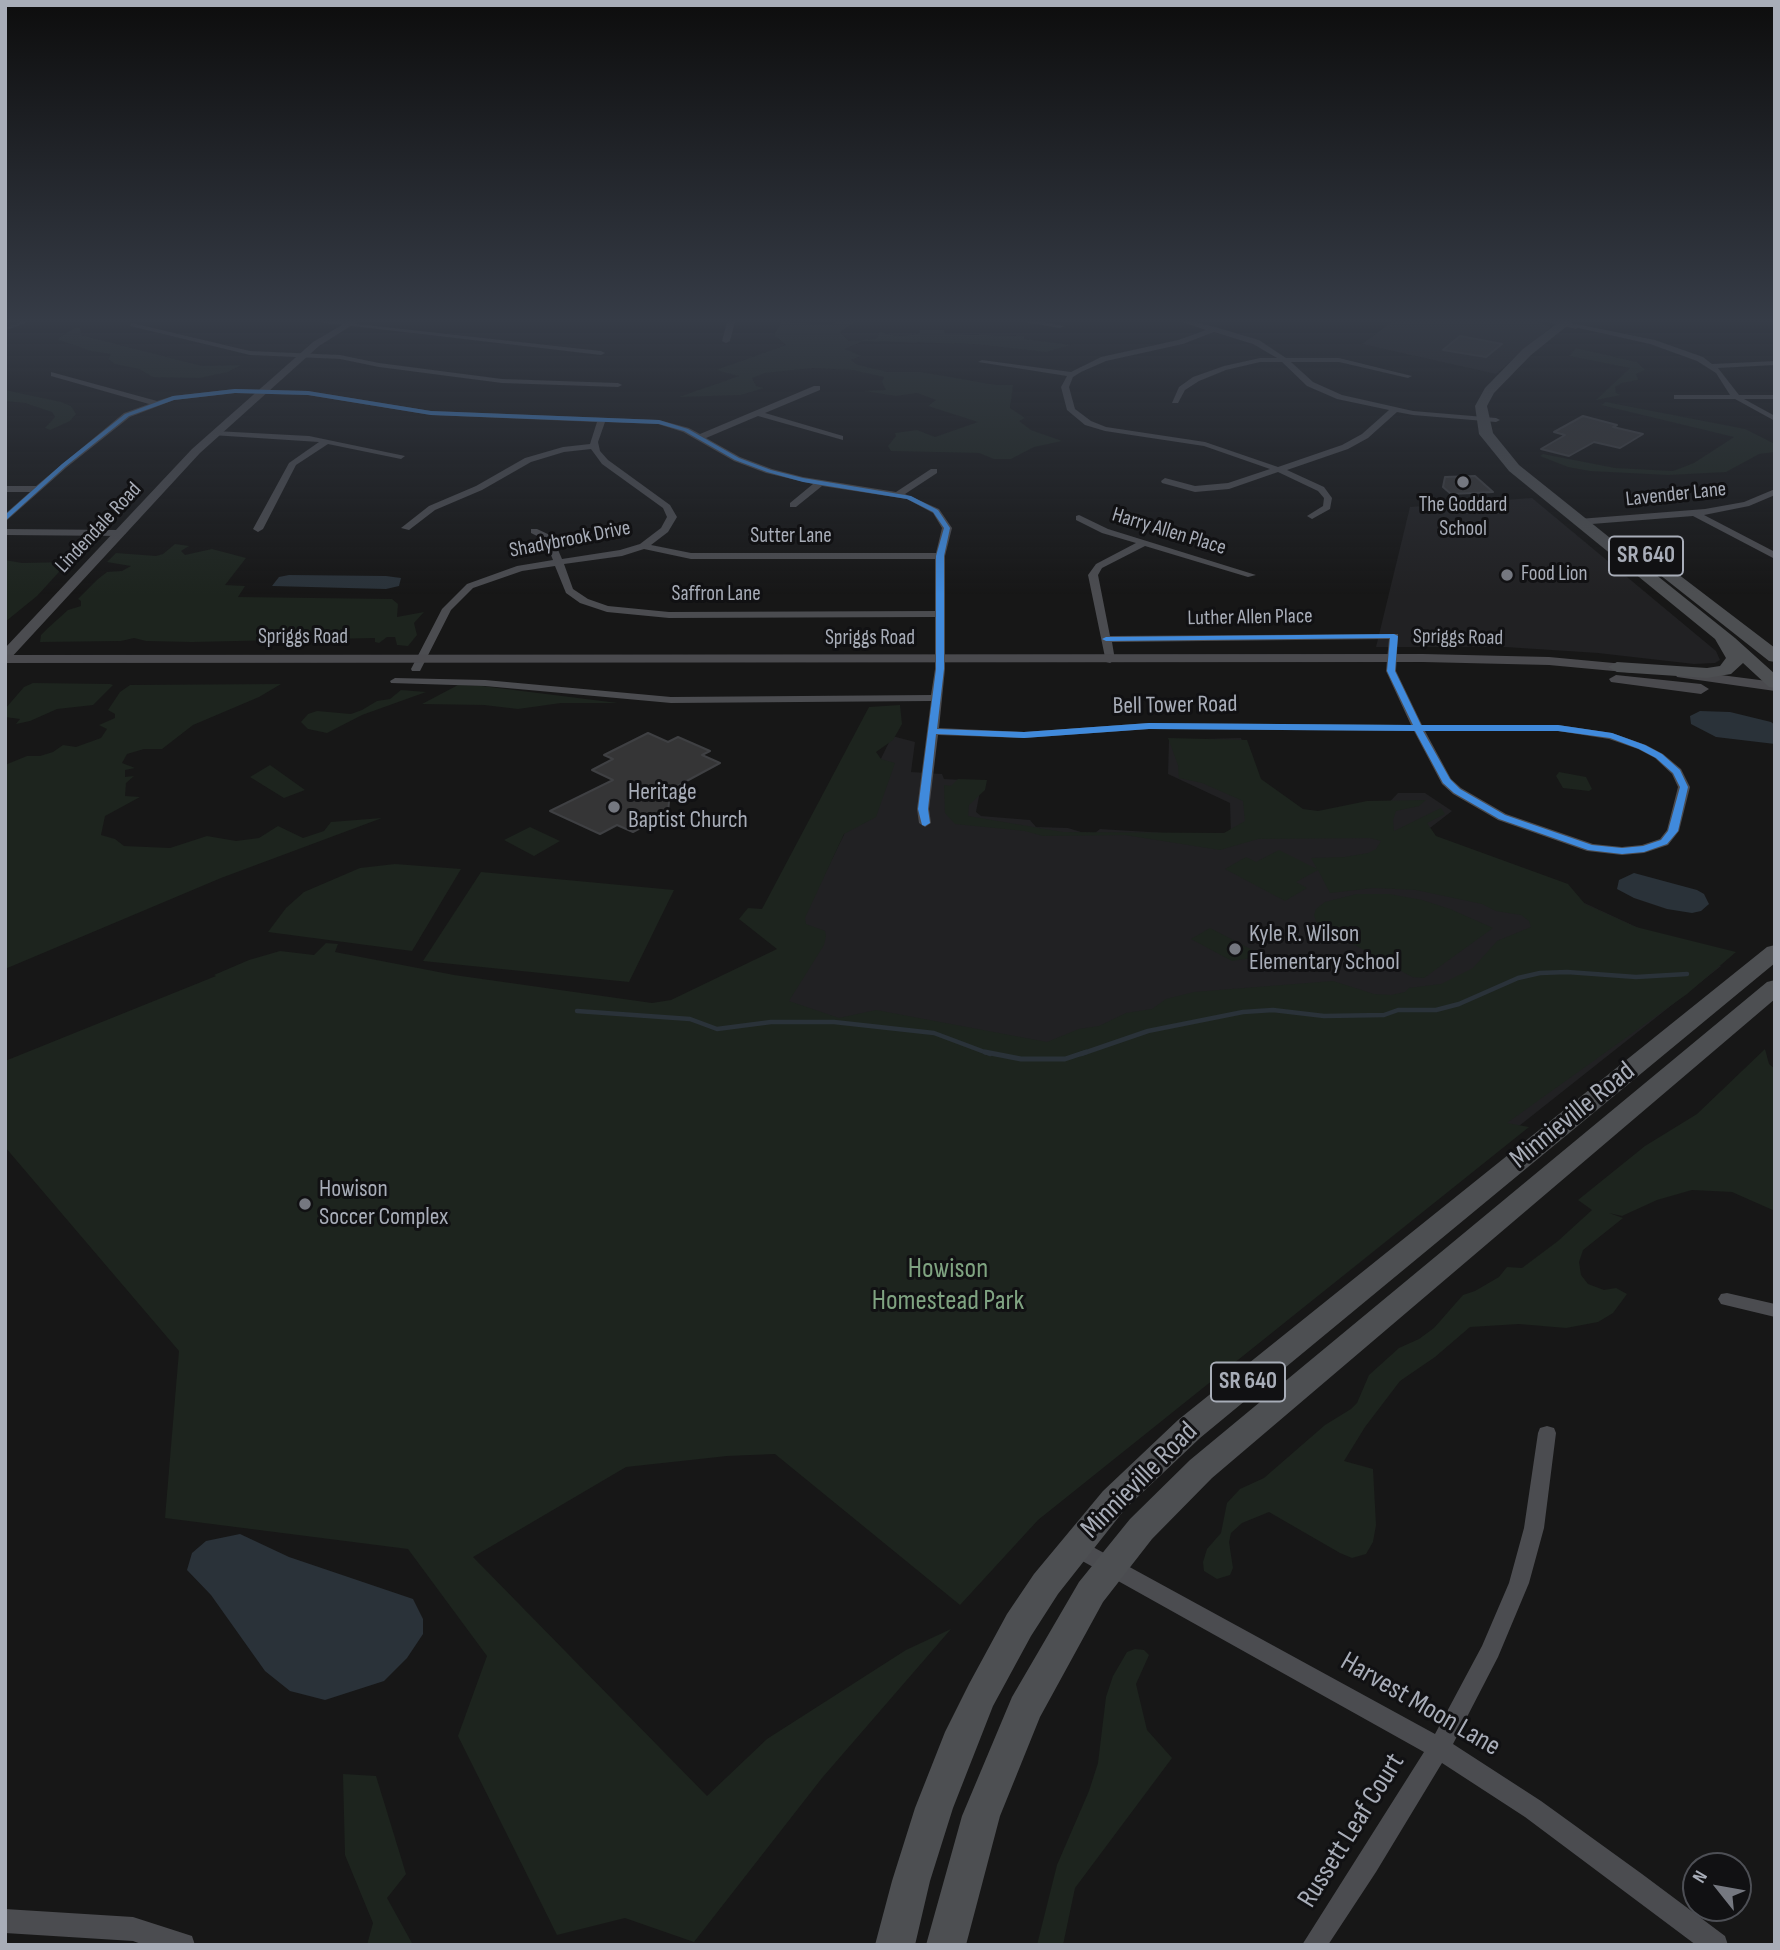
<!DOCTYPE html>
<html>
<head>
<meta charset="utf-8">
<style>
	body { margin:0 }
	#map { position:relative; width:1780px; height:1950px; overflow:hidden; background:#171717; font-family:"Sofia Sans Condensed",sans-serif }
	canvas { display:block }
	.frame { position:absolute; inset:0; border:7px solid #a8adb8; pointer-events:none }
	.north { position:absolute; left:1682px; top:1852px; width:70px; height:70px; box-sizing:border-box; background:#111113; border:2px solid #4d4f55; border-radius:50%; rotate:301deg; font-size:19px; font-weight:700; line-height:28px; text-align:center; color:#a8adb8 }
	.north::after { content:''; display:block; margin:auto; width:24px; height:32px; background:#757880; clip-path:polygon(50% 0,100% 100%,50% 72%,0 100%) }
</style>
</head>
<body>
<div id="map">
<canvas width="1780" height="1950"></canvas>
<div class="frame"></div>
<div class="north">N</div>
</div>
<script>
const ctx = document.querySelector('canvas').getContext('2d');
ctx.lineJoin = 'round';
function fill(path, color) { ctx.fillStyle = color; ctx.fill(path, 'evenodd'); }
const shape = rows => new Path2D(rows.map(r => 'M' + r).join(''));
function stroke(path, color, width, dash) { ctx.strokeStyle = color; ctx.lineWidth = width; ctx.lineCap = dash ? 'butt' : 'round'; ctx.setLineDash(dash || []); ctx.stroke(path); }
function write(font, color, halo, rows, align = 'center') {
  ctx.font = font + ' "Sofia Sans Condensed",sans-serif'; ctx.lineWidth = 6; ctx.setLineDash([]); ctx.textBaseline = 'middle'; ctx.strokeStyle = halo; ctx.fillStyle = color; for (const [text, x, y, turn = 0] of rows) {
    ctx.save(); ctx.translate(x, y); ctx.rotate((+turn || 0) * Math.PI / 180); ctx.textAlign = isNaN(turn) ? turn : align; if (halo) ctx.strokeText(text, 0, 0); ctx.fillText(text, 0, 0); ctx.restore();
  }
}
const built = shape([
	[1392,322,1537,322,1551,327,1496,374,1362,344],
	[1532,498,1716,651,1720,660,1715,663,1694,664,1598,653,1505,647,1376,647,1410,507],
	[892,736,915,742,911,772,942,774,944,779,982,781,976,812,981,816,1030,820,1036,827,1068,828,1081,832,1095,833,1100,829,1231,837,1230,803,1168,774,1169,740,1241,738,1254,782,1307,815,1376,816,1398,793,1425,793,1452,811,1426,831,1430,841,1567,895,1721,966,1519,1126,755,1017]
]);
const green = shape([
	[782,322,829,325,837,322,854,322,840,332,849,341,876,339,880,332,896,336,911,335,920,333,919,330,944,330,945,334,1024,336,1024,339,1071,345,1046,352,973,344,863,341,845,349,861,356,851,360,858,365,888,372,921,372,996,385,1013,385,1010,408,1025,418,1019,421,1031,430,1062,441,1034,447,1011,459,994,459,979,453,891,451,888,446,896,436,895,433,917,430,935,437,978,422,928,406,936,400,917,393,896,396,864,391,886,390,882,382,884,377,852,370,813,368,765,373,752,378,756,386,764,388,741,395,679,397,739,376,716,370,786,345,774,335],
	[75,328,80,328,81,335,202,366,241,365,228,372,199,378,153,377,139,369,115,364,108,359,111,354,91,351,59,340,58,338],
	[1576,348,1637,362,1645,370,1636,374,1638,380,1622,383,1615,387,1616,393,1621,395,1596,400,1630,368,1569,356],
	[5,390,61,402,71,406,76,414,70,421,50,430,45,428,55,417,52,412,25,403,5,401],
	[1606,402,1745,429,1775,444,1775,452,1759,454,1726,472,1668,475,1590,471,1568,467,1540,456,1543,454,1615,468,1673,471,1694,463,1734,437,1601,405],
	[175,544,189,546,181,551,185,555,212,549,246,558,225,585,245,586,238,597,392,599,398,604,397,617,424,612,414,623,417,635,408,646,397,645,395,637,387,637,379,643,375,642,375,638,192,642,146,641,134,638,121,641,40,642,41,635,48,628,68,610,81,606,81,601,78,599,98,579,107,572,122,571,131,566,107,562,116,553,156,556,163,554],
	[5,560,22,563,68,562,37,596,5,622],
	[33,683,110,684,113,685,93,705,57,709,30,721,16,724,20,719,5,717,5,709,24,687],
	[281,684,259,697,193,725,162,749,144,749,127,754,122,763,135,768,125,770,125,777,134,776,126,783,125,796,140,797,105,816,101,835,115,839,124,846,170,848,207,836,236,841,259,838,278,826,303,838,324,831,331,822,382,818,221,878,5,969,5,765,27,756,40,756,53,752,63,745,76,747,101,738,107,729,99,725,115,718,115,714,108,710,120,692,130,685],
	[458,685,482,686,618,703,561,703,518,709,484,705,422,704],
	[401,690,426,692,362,715,327,733,308,729,301,722,308,714,317,711,351,714,362,710,377,701,390,699],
	[900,705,902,724,893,740,876,752,881,759,895,763,876,817,844,834,805,918,806,924,825,931,826,936,824,945,789,1001,839,1018,876,1010,1047,1042,1079,1029,1099,1026,1126,1013,1152,1009,1166,999,1194,992,1333,981,1374,994,1391,995,1405,992,1409,988,1441,984,1473,968,1497,941,1531,927,1529,921,1521,915,1496,911,1482,904,1416,890,1374,888,1330,893,1318,870,1296,882,1307,888,1285,901,1225,869,1246,857,1256,862,1279,850,1317,869,1311,858,1345,857,1368,853,1376,849,1381,841,1370,838,1258,839,1220,850,1125,835,1043,836,1025,831,955,824,945,813,944,785,951,786,958,779,987,780,985,790,969,805,968,816,1063,832,1224,833,1245,821,1243,801,1202,783,1179,778,1178,765,1168,738,1247,740,1261,779,1303,809,1318,811,1367,801,1426,800,1419,806,1396,811,1393,820,1394,831,1441,808,1445,814,1427,823,1436,836,1568,884,1585,904,1636,927,1736,952,1687,994,1507,1123,1529,1127,1038,1520,960,1605,775,1454,727,1456,626,1467,473,1557,707,1796,767,1739,906,1650,951,1629,822,1778,694,1942,625,1918,557,1935,458,1736,487,1656,408,1549,165,1518,179,1351,5,1147,5,1061,216,976,214,975,249,960,280,951,314,955,326,943,338,944,335,952,454,975,652,1003,671,1000,777,949,739,919,748,908,762,909,869,707],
	[270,765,305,790,284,798,250,777],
	[1559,772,1586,777,1592,789,1589,791,1563,788,1556,776],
	[530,827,560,841,534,856,504,840],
	[395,864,461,869,412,951,268,932,286,908,304,892,360,868],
	[481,872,674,890,629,982,423,961],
	[1357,894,1389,894,1422,900,1450,909,1493,928,1424,978,1412,977,1321,926,1316,921,1314,915,1316,909,1325,902],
	[1210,928,1264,956,1232,961,1191,939],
	[1765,1049,1769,1064,1775,1069,1775,1211,1732,1192,1692,1190,1657,1200,1622,1216,1609,1213,1623,1218,1583,1250,1579,1262,1581,1275,1588,1284,1604,1290,1616,1288,1627,1294,1613,1313,1598,1322,1566,1328,1519,1324,1470,1327,1435,1357,1400,1381,1365,1427,1344,1461,1373,1469,1376,1525,1373,1542,1366,1554,1352,1558,1340,1553,1269,1512,1242,1523,1231,1533,1229,1542,1233,1568,1230,1575,1217,1579,1204,1571,1203,1562,1207,1549,1221,1533,1227,1503,1240,1489,1264,1478,1325,1425,1351,1409,1357,1403,1369,1375,1399,1348,1419,1339,1434,1328,1463,1295,1475,1291,1499,1277,1507,1267,1522,1268,1558,1241,1592,1210,1578,1200,1645,1146,1697,1114],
	[1135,1649,1144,1650,1149,1655,1136,1684,1147,1730,1172,1758,1075,1888,1063,1945,1037,1945,1057,1865,1089,1791,1098,1763,1106,1697,1113,1676,1127,1652],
	[343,1774,376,1776,406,1874,387,1898,413,1945,367,1945,373,1923,345,1855]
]);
const water = shape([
	[289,575,386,576,401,578,399,586,386,589,272,586,279,577],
	[1700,711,1730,712,1771,722,1775,725,1775,744,1716,737,1691,724,1690,716],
	[1634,873,1697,890,1704,894,1709,904,1701,911,1692,913,1667,909,1634,898,1617,889,1619,880],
	[240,1534,289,1557,413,1599,423,1619,423,1634,407,1658,384,1681,325,1700,290,1691,265,1671,211,1595,187,1570,192,1553,206,1541]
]);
const streamFar2 = shape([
	[5,329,25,322]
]);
const streamFar1 = shape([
	[577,1011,690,1019,717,1029,771,1022,834,1022,934,1033,990,1054],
	[1081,1054,1148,1031,1243,1012,1273,1010,1324,1016,1384,1015,1398,1010,1436,1010,1459,1004,1518,978,1540,973,1567,972,1636,977,1687,974]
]);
const stream = shape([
	[985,1052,1021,1059,1065,1059,1086,1052]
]);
const building = shape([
	[1460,336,1502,344,1486,357,1443,350,1460,336],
	[1583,416,1617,425,1613,427,1643,434,1620,448,1594,442,1569,456,1541,449,1565,435,1554,432,1583,416],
	[1475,476,1493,492,1451,494,1443,487,1445,477,1475,476],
	[648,733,668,742,678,737,710,751,702,755,720,763,670,790,668,813,633,832,617,825,600,834,550,811,613,780,592,770,613,759,604,755,648,733]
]);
const minor = shape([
	[318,322,339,322,601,351,605,353,601,355,318,322],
	[727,322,735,322,730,341,726,343,722,341,727,322],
	[1024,322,1043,322,1064,326,1060,328,1024,322],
	[1183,322,1194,322,1215,327,1259,340,1286,358,1339,358,1412,376,1408,378,1339,362,1291,362,1313,382,1342,395,1413,411,1496,418,1500,420,1496,422,1413,415,1397,412,1368,438,1348,449,1287,470,1324,487,1332,498,1330,509,1312,519,1307,516,1323,506,1324,498,1318,491,1278,472,1229,489,1195,492,1162,483,1161,481,1165,478,1195,486,1228,483,1270,469,1204,446,1105,431,1085,425,1067,410,1061,387,1067,376,978,362,982,360,1071,372,1101,357,1178,340,1206,330,1183,322],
	[1214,332,1253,344,1277,358,1260,358,1224,366,1193,377,1179,387,1172,403,1178,403,1185,390,1199,381,1226,370,1260,362,1282,362,1307,386,1337,399,1389,410,1362,434,1342,445,1278,467,1205,442,1106,427,1091,421,1075,409,1069,387,1073,377,1081,372,1106,361,1183,344,1214,332],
	[132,323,250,351,340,355,379,363,502,379,618,383,622,385,618,387,502,383,379,367,340,359,250,355,130,326,132,323],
	[1576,324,1655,340,1703,357,1712,364,1775,361,1775,365,1718,368,1739,395,1775,395,1775,399,1744,399,1775,416,1775,421,1735,399,1674,399,1674,395,1730,395,1716,373,1697,361,1650,344,1574,327,1576,324],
	[51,372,157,401,173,396,235,389,308,391,431,411,659,420,689,428,700,434,814,386,820,386,820,390,765,413,843,436,843,440,758,416,706,438,740,457,772,469,803,477,896,492,931,469,937,469,937,473,905,494,939,509,952,528,945,556,945,669,939,728,1024,732,1149,723,1411,725,1386,671,1389,639,1112,642,1115,660,1110,663,1106,662,1088,575,1096,564,1136,543,1102,533,1076,520,1076,516,1079,515,1108,529,1256,575,1248,577,1145,546,1102,568,1098,575,1110,636,1398,634,1396,671,1422,725,1558,725,1612,733,1646,745,1663,754,1681,769,1690,787,1679,831,1668,845,1644,853,1622,855,1587,851,1498,820,1453,794,1442,784,1414,731,1149,729,1024,738,938,735,929,809,931,823,925,827,919,823,917,809,931,701,671,703,485,686,391,683,390,681,395,678,485,680,671,697,931,695,935,669,935,617,669,618,607,612,580,603,566,593,555,566,522,571,473,588,451,610,420,671,412,671,411,669,442,609,467,584,517,566,553,560,545,540,531,533,531,529,537,529,552,536,562,559,620,550,640,544,661,528,667,517,663,508,602,464,591,449,564,452,531,462,482,490,435,510,409,530,401,528,429,506,476,486,525,458,563,447,590,444,597,422,431,415,308,395,235,393,174,400,130,417,67,467,5,522,5,514,30,492,5,492,5,486,36,486,124,413,149,404,51,376,51,372],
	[605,422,658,424,683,432,734,461,766,473,813,484,790,503,790,507,796,507,822,486,907,499,933,513,942,528,936,553,691,553,651,545,668,532,677,517,670,505,608,460,600,451,598,442,605,422],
	[644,549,691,559,935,559,935,611,669,612,608,606,588,599,573,589,564,564,622,556,644,549],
	[1425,731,1558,731,1609,739,1638,749,1655,758,1672,774,1678,787,1667,830,1660,839,1642,845,1622,847,1593,844,1506,814,1461,788,1451,779,1425,731],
	[215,431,309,436,405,456,401,459,328,444,296,465,263,529,258,532,253,529,289,463,319,442,212,435,211,433,215,431],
	[1775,489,1775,495,1749,506,1704,515,1775,552,1775,559,1693,516,1579,525,1574,522,1579,519,1705,509,1744,502,1775,489],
	[5,529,121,530,126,533,121,536,5,535,5,529],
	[1727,1293,1775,1304,1775,1317,1721,1304,1718,1299,1721,1294,1727,1293],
	[1547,1426,1554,1428,1556,1433,1544,1528,1529,1583,1498,1657,1453,1744,1541,1801,1642,1874,1725,1936,1728,1945,1696,1945,1525,1817,1442,1763,1376,1872,1328,1945,1302,1945,1424,1752,1068,1553,1065,1547,1068,1541,1075,1539,1082,1541,1435,1734,1482,1646,1509,1583,1524,1528,1538,1433,1540,1428,1547,1426],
	[5,1909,133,1917,192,1936,195,1945,144,1945,133,1941,5,1933,5,1909]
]);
const tertiary = shape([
	[347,322,357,322,319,346,200,453,10,659,5,660,5,648,192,449,313,342,347,322],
	[1548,322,1566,322,1580,326,1576,329,1548,322]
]);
const secondary = shape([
	[1423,654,1549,657,1635,665,1642,669,1635,673,1549,665,1423,662,5,663,5,655,1423,654],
	[1682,670,1775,682,1775,691,1677,677,1675,674,1677,671,1682,670],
	[1616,675,1701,684,1709,689,1701,694,1611,682,1609,679,1616,675]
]);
const primary = shape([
	[1559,322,1572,322,1531,355,1494,393,1487,406,1493,433,1519,465,1735,638,1775,674,1775,688,1769,687,1743,663,1731,674,1707,678,1617,672,1608,667,1617,662,1707,668,1720,666,1726,658,1715,639,1509,471,1479,434,1475,406,1485,388,1523,349,1559,322],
	[1631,540,1636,542,1775,648,1775,662,1769,661,1626,548,1623,545,1626,542,1631,540],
	[1775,945,1775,963,1200,1438,1125,1509,1058,1594,1031,1636,993,1706,953,1808,930,1881,915,1945,875,1945,892,1881,915,1808,945,1732,969,1684,1007,1614,1034,1574,1103,1491,1178,1420,1767,947,1775,945],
	[1775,980,1775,999,1212,1478,1152,1539,1103,1602,1040,1717,1000,1816,966,1945,926,1945,962,1816,1012,1697,1079,1582,1130,1519,1190,1460,1767,982,1775,980]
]);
const cycleway = shape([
	[235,389,308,391,431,411,659,420,688,429,739,458,771,470,803,478,911,496,938,510,950,528,944,556,944,669,937,729,1024,732,1149,723,1413,725,1387,671,1390,638,1106,641,1102,639,1106,637,1394,634,1398,636,1395,671,1421,725,1558,725,1612,733,1645,745,1662,754,1680,770,1688,787,1678,831,1667,844,1644,852,1622,854,1588,850,1499,819,1454,793,1443,783,1415,731,1149,729,1024,738,936,734,928,809,930,823,925,826,922,825,918,809,936,669,936,556,944,528,933,512,907,499,803,482,767,472,735,460,684,431,659,424,431,415,308,395,235,393,174,400,129,416,66,466,5,521,5,515,62,464,125,414,173,396,235,389],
	[1423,731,1558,731,1610,738,1639,749,1656,758,1673,773,1680,787,1668,831,1661,840,1643,846,1622,848,1592,845,1505,815,1460,789,1450,779,1423,731]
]);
const markers = [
	[1463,482,7,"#757880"],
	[1507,575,7,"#757880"],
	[614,807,7,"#757880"],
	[1235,949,7,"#757880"],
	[305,1204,7,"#757880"]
];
const farStreetnames = [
	["Lavender Lane",1676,495,-6],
	["Lindendale Road",99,528,-47],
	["Harry Allen Place",1169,532,17],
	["Sutter Lane",791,537],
	["Shadybrook Drive",570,540,-11],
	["Saffron Lane",716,595],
	["Luther Allen Place",1250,618,-1],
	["Spriggs Road",303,638],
	["Spriggs Road",1458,638,1],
	["Spriggs Road",870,639]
];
const farPoinames = [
	["The Goddard",1463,506],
	["School",1463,530],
	["Food Lion",1521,575,"left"]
];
const shields = [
	[1646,556,74],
	[1248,1382,74]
];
const shieldNames = [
	["SR 640",1646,556],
	["SR 640",1248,1382]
];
const streetNames = [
	["Bell Tower Road",1175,706,-1]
];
const poiNames = [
	["Heritage",628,793],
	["Baptist Church",628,821],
	["Kyle R. Wilson",1249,935],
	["Elementary School",1249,963],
	["Howison",319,1190],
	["Soccer Complex",319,1218]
];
const nearStreetnames = [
	["Minnieville Road",1573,1116,-39],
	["Minnieville Road",1140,1481,-45],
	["Harvest Moon Lane",1420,1705,30],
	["Russett Leaf Court",1352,1831,-58]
];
const nearParknames = [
	["Howison",948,1270],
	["Homestead Park",948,1302]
];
fill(built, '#212123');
fill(green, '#1d241e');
fill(water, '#2a3239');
stroke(streamFar2, '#2a3239', 2.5);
stroke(streamFar1, '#2a3239', 4.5);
stroke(stream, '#2a3239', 5);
fill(building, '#353536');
stroke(building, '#3f4043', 2);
fill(minor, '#4b4c50');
fill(tertiary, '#4b4c50');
fill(secondary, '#4a4a4e');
fill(primary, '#4d4f52');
fill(cycleway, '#408adc');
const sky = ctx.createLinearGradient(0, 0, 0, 595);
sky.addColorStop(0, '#0d0d0d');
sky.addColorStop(0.54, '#363c47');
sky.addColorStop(1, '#363c4700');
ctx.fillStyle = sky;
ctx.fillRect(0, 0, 1780, 595);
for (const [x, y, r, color] of markers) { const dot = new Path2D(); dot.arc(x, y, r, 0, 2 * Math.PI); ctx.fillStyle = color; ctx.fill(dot); stroke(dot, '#111113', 2.5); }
write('21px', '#a8adb8', '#111113', farStreetnames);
write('21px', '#a8adb8', '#111113', farPoinames);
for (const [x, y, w] of shields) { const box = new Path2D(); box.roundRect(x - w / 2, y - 19.5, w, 39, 5); ctx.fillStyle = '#111113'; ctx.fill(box); stroke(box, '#a8adb8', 2); }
write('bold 23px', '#a8adb8', null, shieldNames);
write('24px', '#a8adb8', '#111113', streetNames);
write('24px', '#a8adb8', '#111113', poiNames, 'left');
write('28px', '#a8adb8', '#111113', nearStreetnames);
write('28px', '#7fa381', '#111113', nearParknames);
</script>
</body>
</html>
